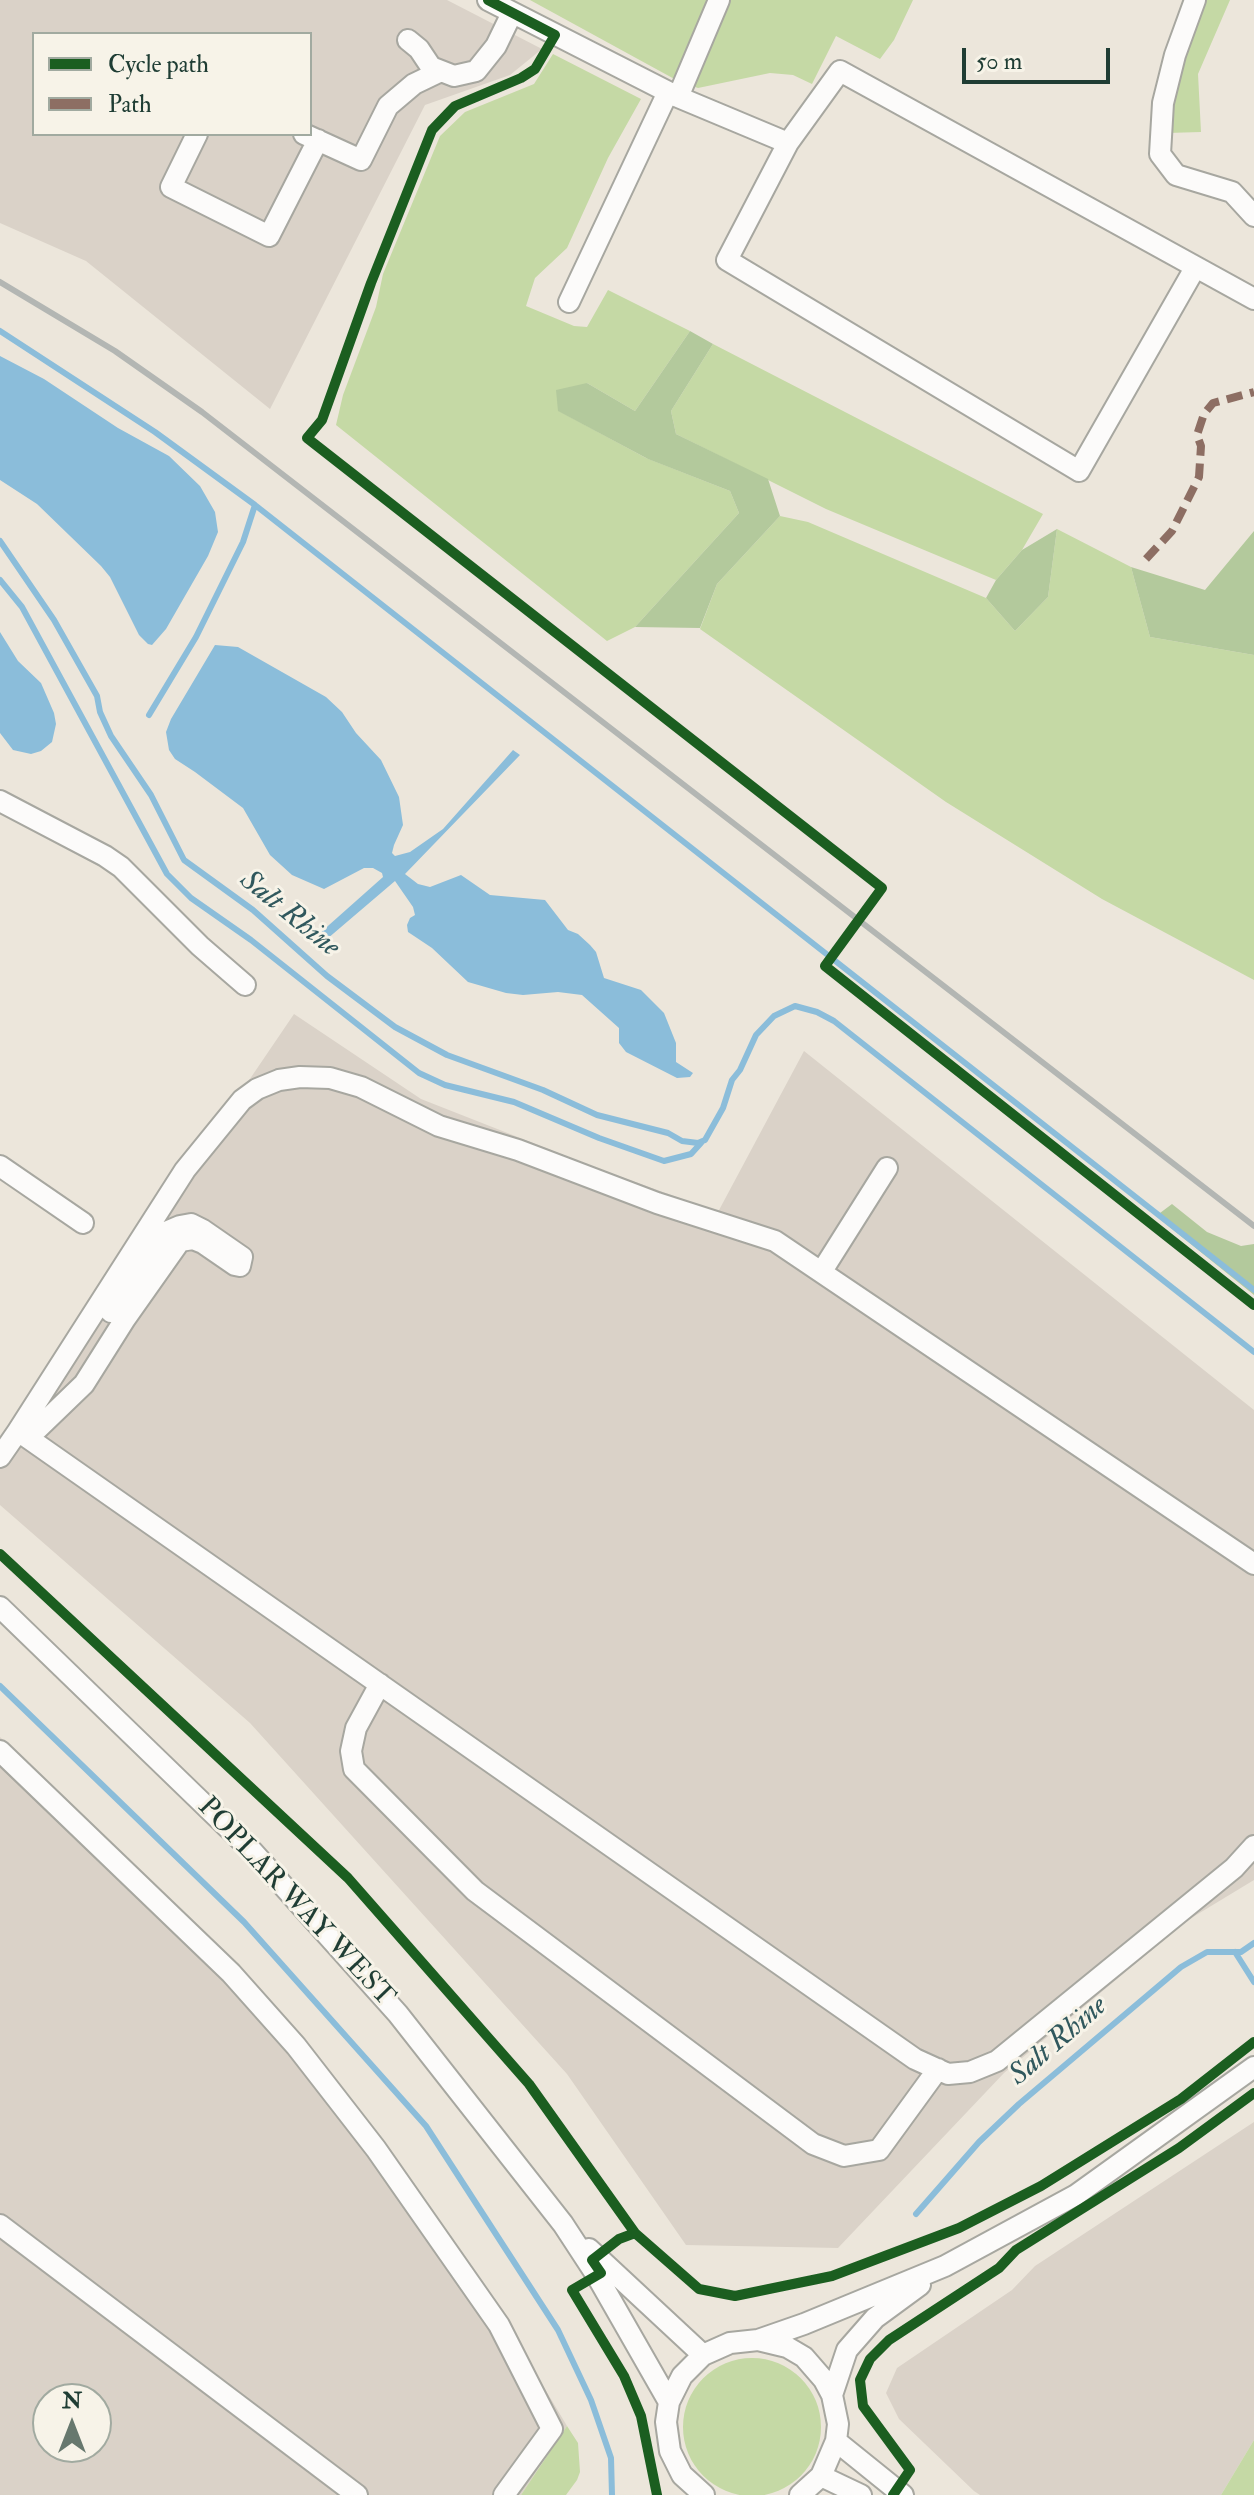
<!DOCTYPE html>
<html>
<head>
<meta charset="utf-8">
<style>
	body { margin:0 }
	#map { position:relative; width:1254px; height:2495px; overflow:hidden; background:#ece6db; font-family:"IM FELL Double Pica",serif }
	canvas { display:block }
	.legend { position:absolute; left:32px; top:32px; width:280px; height:104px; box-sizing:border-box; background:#f7f3e8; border:2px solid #a1aaa0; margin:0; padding:10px 14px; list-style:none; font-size:24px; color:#1f3d34 }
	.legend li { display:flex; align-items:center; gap:16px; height:40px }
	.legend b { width:40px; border:2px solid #a1aaa0 }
	.north { position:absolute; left:32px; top:2383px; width:80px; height:80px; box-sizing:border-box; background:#f7f3e8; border:2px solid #a1aaa0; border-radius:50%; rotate:0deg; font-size:22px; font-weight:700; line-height:32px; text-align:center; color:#1f3d34 }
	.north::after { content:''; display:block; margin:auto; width:28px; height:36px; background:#67786e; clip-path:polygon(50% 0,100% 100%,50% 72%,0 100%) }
	.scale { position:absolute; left:962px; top:48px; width:148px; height:36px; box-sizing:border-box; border:4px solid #1f3d34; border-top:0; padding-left:10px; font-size:24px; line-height:28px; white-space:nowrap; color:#1f3d34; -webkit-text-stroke:6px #f7f3e8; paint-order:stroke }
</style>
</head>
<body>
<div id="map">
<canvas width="1254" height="2495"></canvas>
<ul class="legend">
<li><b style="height:10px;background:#1b5e20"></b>Cycle path</li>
<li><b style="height:10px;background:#8d6e63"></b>Path</li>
</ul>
<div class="north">N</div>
<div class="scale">50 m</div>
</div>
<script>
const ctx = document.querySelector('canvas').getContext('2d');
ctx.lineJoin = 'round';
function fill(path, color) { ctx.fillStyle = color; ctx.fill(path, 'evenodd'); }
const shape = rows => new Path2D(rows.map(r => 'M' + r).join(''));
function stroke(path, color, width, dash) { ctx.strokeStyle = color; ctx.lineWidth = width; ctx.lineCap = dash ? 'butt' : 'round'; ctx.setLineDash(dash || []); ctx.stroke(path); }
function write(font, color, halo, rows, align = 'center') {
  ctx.font = font + ' "IM FELL Double Pica",serif'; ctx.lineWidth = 6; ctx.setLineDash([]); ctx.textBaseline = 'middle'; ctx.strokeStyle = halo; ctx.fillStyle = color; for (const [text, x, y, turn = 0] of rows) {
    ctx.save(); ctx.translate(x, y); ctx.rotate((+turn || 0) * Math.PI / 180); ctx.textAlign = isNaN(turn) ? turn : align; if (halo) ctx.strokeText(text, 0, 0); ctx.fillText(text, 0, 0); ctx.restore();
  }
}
const industrial = shape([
	[0,0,447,0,542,49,510,75,425,105,270,409,86,261,0,223],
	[34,34,310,34,310,134,34,134],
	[294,1014,421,1099,594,1167,718,1212,804,1051,1254,1410,1254,1880,1188,1920,1004,2073,838,2248,686,2245,567,2074,250,1723,0,1505,0,1447],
	[0,1737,206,1938,334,2077,485,2288,567,2426,521,2495,0,2495],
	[48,2399,96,2399,96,2447,48,2447],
	[1254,2122,1254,2440,1221,2495,980,2495,974,2491,899,2419,886,2393,897,2368,1012,2290,1035,2266]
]);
const green = shape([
	[530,0,913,0,894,40,880,59,836,36,812,84,793,75,770,73,698,88,678,81],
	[1188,0,1230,0,1198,74,1201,132,1167,133],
	[553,54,641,99,608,158,567,248,535,278,526,306,574,326,587,327,608,290,690,331,635,411,587,383,559,411,646,458,730,491,739,513,635,627,607,641,336,425,343,395,376,307,383,274,440,136,465,112,534,84],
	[713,344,1043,514,1022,550,996,580,826,509,676,434,671,411],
	[780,516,808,522,986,598,1015,631,1048,597,1057,529,1131,567,1150,637,1254,655,1254,980,1102,899,946,802,700,629,717,584],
	'683 2427a69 69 0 1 1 138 0a69 69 0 1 1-138 0Z',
	[567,2426,578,2443,580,2472,577,2480,566,2495,521,2495],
	[1254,2440,1254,2495,1221,2495]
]);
const forest = shape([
	[690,331,713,344,671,411,676,434,768,479,780,516,717,584,700,628,635,627,739,513,730,491,648,459,558,411,556,390,587,383,635,411],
	[1057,529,1048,597,1015,631,986,598,996,580,1022,550],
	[1254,531,1254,655,1150,637,1131,567,1205,590],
	[1172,1204,1207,1232,1241,1246,1254,1244,1254,1295,1156,1216]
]);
const water = shape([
	[0,356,44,379,118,428,169,456,200,486,215,512,218,532,208,556,166,629,152,645,148,644,139,635,110,577,101,566,37,504,0,480],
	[0,632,18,661,41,683,54,713,56,724,52,742,41,751,31,754,13,750,0,733],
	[215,645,238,647,326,697,342,712,356,733,381,760,399,797,403,825,394,845,392,853,395,856,410,852,443,829,513,750,520,755,405,874,418,884,430,887,461,875,490,895,545,900,568,930,578,934,590,945,596,952,604,978,641,990,664,1013,676,1043,676,1062,693,1073,690,1077,677,1078,626,1052,619,1043,619,1028,582,995,558,992,523,995,506,993,468,982,432,948,408,932,407,925,410,918,415,915,413,907,395,881,327,939,320,933,383,877,382,873,373,868,364,868,324,889,292,875,270,855,243,808,195,772,175,759,169,750,166,732,171,719]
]);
const stream = shape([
	[0,331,155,432,255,505,1254,1290],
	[0,541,54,620,97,696,100,712,111,736,151,795,184,860,253,910,327,976,395,1027,447,1055,543,1090,597,1115,668,1133,682,1141,698,1143,705,1140,723,1108,732,1080,740,1070,756,1035,774,1016,795,1006,817,1012,834,1021,1254,1352],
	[0,580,22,607,167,874,191,898,251,940,419,1073,445,1085,514,1102,599,1138,664,1161,691,1154,701,1143],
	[149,715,196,637,243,542,255,505],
	[0,1686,244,1922,426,2126,558,2330,591,2400,611,2458,612,2495],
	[1235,1952,1254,1982],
	[916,2214,979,2142,1019,2104,1181,1967,1207,1952,1241,1952,1254,1943]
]);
const minor = shape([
	[488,0,678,97,788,143],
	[1195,0,1175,55,1163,103,1160,154,1176,175,1232,192,1254,216],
	[408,40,419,49,431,67,454,76,476,71,496,46,512,13],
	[678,97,719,0],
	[197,134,171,187,269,236,318,140],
	[304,134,361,160,388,106,414,84,441,71],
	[1195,268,1079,471,727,260,788,143,840,71,1254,299],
	[569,302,668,92],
	[0,801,105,856,121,867,200,946,245,985],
	[0,1166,83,1223],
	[822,1271,887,1168],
	[18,1431,185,1170,242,1100,257,1089,279,1080,300,1077,330,1078,361,1087,439,1126,518,1150,657,1203,775,1241,1254,1564],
	[28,1438,915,2059,948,2074,970,2072,997,2061,1234,1868,1254,1846],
	[0,1457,18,1431,28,1438,84,1384,125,1319,180,1241,193,1239,203,1243,235,1265,240,1266,242,1257,203,1230,191,1224,180,1226,166,1232,152,1248,111,1312],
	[0,1607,252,1851,398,2014,563,2224,597,2276,669,2402],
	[380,1684,356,1728,351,1751,354,1769,475,1891,813,2144,844,2156,879,2150,938,2069],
	[0,1751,231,1973,296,2046,376,2149,499,2325,552,2429,504,2495],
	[0,2225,357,2495],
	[589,2249,703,2355],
	[758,2340,804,2324,945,2266,1076,2195,1254,2067],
	[832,2395,847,2350,875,2318,920,2285],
	[836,2441,903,2495],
	[821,2476,861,2495],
	[704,2495,682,2475,670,2451,666,2422,669,2402,682,2376,703,2355,730,2343,758,2340,787,2347,804,2357,824,2380,832,2395,838,2424,836,2441,821,2476,800,2495]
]);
const rail = shape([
	[0,282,115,351,202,412,1254,1226]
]);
const quiet = shape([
	[1146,559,1172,531,1199,477,1201,446,1197,435,1204,414,1213,403,1254,392]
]);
const cycleway = shape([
	[488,0,555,35,535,69,521,78,455,106,432,130,371,283,322,420,307,438,882,888,825,966,1254,1305],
	[0,1554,348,1878,529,2084,635,2233,699,2289,735,2296,832,2276,959,2228,1041,2186,1181,2099,1254,2042],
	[635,2233,619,2239,596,2257,592,2260,601,2273,572,2290,624,2376,641,2416,657,2495],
	[893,2495,910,2470,863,2406,860,2380,870,2359,889,2340,999,2268,1016,2250,1179,2148,1254,2093]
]);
const streetNames = [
	["POPLAR WAY WEST",295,1903,47]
];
const waterNames = [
	["Salt Rhine",289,915,39],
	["Salt Rhine",1059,2042,-41]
];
fill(industrial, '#dad2c8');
fill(green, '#c5d9a5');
fill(forest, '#b3c99c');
fill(water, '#8bbdda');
stroke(stream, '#8bbdda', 6);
stroke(minor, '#a7a7a0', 24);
stroke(minor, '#fcfbfa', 20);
stroke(rail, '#b3b6b3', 6);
stroke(quiet, '#8d6e63', 8, [16, 8]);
stroke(cycleway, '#1b5e20', 10);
write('28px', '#1f3d34', '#f7f3e8', streetNames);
write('italic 30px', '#30585d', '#f7f3e8', waterNames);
</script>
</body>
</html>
